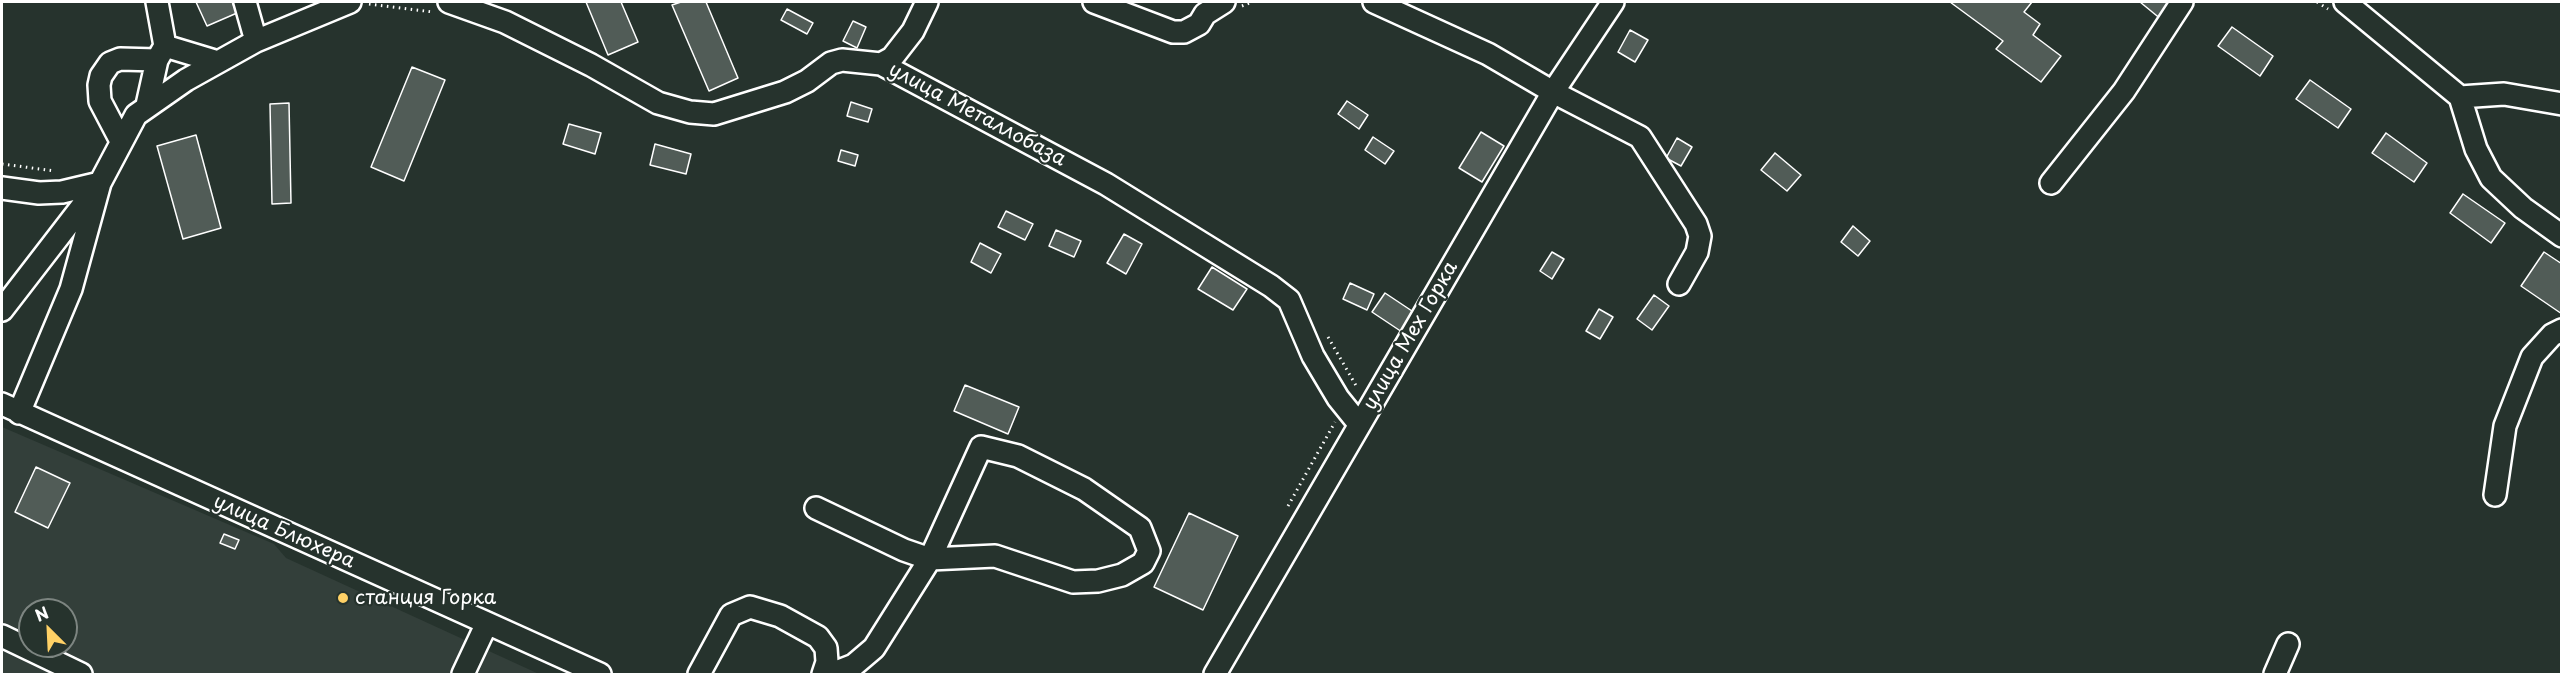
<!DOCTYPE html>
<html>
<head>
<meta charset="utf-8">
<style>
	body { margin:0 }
	#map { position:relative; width:2563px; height:676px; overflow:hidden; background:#26332d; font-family:"Playpen Sans",sans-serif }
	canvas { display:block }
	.frame { position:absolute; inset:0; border:3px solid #fff; pointer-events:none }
	.north { position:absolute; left:18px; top:598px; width:60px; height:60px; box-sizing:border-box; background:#26332d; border:2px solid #7d8581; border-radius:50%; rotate:336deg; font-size:16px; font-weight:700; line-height:24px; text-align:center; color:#fff }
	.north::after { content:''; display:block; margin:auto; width:21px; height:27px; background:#ffd166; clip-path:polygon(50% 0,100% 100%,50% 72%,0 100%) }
</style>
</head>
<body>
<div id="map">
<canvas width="2563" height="676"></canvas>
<div class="frame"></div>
<div class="north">N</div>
</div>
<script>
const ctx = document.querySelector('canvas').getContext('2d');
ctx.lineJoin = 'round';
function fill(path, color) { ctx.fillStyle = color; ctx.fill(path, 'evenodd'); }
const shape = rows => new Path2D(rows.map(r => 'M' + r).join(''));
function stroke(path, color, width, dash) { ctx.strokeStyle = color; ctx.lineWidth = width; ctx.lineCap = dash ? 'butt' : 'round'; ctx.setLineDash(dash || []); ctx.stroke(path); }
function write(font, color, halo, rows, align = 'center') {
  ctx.font = font + ' "Playpen Sans",sans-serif'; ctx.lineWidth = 4.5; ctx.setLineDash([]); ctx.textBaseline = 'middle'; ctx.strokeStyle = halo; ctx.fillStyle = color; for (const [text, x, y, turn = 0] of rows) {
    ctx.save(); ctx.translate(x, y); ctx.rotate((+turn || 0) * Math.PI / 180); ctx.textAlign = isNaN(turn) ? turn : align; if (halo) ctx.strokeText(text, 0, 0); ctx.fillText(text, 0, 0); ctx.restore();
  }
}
const built = shape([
	[2,427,274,544,286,558,539,674,2,674],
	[30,610,66,610,66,646,30,646]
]);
const building = shape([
	[196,2,232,2,237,13,207,26,196,2],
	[586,2,621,2,638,42,608,55,586,2],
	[681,2,706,2,738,78,709,91,672,5,681,2],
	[1950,2,2032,2,2024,12,2040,24,2033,35,2061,56,2041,82,1996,49,2003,41,1950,2],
	[2140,2,2177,2,2162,20,2140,2],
	[787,9,813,23,807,34,781,20,787,9],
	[853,21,866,27,857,48,843,41,853,21],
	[2232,27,2273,56,2260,76,2218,46,2232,27],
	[1630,30,1648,40,1635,62,1618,52,1630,30],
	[412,67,445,80,404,181,371,167,412,67],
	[2310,80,2351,109,2338,128,2296,99,2310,80],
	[1347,101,1368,115,1359,129,1338,114,1347,101],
	[851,102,872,109,868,122,847,116,851,102],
	[289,103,291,203,272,204,270,104,289,103],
	[569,124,601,133,595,154,563,144,569,124],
	[1481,132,1504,146,1482,182,1459,168,1481,132],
	[2386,133,2427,163,2414,182,2372,153,2386,133],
	[196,135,221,228,183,239,157,146,196,135],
	[1373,137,1394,151,1385,164,1365,150,1373,137],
	[1677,138,1692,147,1681,166,1666,158,1677,138],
	[655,144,691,154,686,174,650,165,655,144],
	[841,150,858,155,855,166,838,161,841,150],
	[1775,153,1801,175,1787,191,1761,170,1775,153],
	[2463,194,2505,223,2491,243,2450,213,2463,194],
	[1006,211,1033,224,1025,240,998,227,1006,211],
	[1853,226,1870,241,1858,256,1841,242,1853,226],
	[1056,230,1081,241,1074,257,1049,246,1056,230],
	[1124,234,1142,244,1126,274,1107,263,1124,234],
	[980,243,1001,254,991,273,971,262,980,243],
	[1552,252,1564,259,1552,279,1540,271,1552,252],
	[2544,252,2562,264,2562,314,2521,286,2544,252],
	[1212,267,1247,289,1233,310,1198,289,1212,267],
	[1350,283,1374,294,1367,310,1343,299,1350,283],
	[1385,293,1415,313,1402,332,1372,312,1385,293],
	[1654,295,1669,306,1652,330,1637,319,1654,295],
	[1599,309,1613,317,1600,339,1586,331,1599,309],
	[965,385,1019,407,1008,434,954,411,965,385],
	[36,467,70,483,48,528,15,512,36,467],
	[1189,513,1238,536,1203,610,1154,587,1189,513],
	[224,534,239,540,235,549,220,543,224,534]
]);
const path = shape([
	[2317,2,2328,9],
	[369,4,433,12],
	[1242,6,1252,2],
	[2,164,55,171],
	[1328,337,1358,389],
	[1288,506,1335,422]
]);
const minor = shape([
	[245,2,256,41],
	[449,2,505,22,591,65,658,103,690,112,714,114,785,92,807,81,831,63,842,60,881,64,1106,184,1271,286,1289,300,1313,356,1338,398,1359,424],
	[1094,2,1173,32,1184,32,1199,24,1205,14,1224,2],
	[1374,2,1488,54,1553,92,1640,137,1696,224,1700,236,1697,252,1679,284],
	[2345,2,2460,97,2504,94,2562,104],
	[165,46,218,62],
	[881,64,892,58,913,31,927,2],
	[2460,97,2476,149,2491,178,2523,208,2562,236],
	[147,105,157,60,165,46,157,2],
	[121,141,100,101,99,85,101,76,110,63,120,59,157,60],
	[2051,183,2124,91,2182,2],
	[2,188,39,193,62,192,100,183,71,289,19,413],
	[2,310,100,183,136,115,186,80,256,41,350,2],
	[2,404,600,674],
	[2495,495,2505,426,2532,357,2552,335,2562,330],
	[816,508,904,550,930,559,995,556,1073,582,1098,581,1122,575,1143,563,1149,551,1140,528,1084,489,1018,456,981,447,930,559,874,648,854,665,831,674],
	[2,636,81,674],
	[463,674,487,623],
	[699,674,731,615,750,607,780,616,818,637,826,648,827,662,823,674],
	[1215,674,1553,92,1613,2],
	[2275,674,2288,644]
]);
const markers = [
	[343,598,6,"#ffd166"]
];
const streetNames = [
	["улица Металлобаза",977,115,28],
	["улица Мех Горка",1411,336,-60],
	["улица Блюхера",284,532,24]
];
const poiNames = [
	["станция Горка",355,598]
];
fill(built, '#333f3a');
fill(building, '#515c57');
stroke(building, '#fff', 1.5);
stroke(minor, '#fff', 26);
stroke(path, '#fff', 3, [1.5, 4.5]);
stroke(minor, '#26332d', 21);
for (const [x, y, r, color] of markers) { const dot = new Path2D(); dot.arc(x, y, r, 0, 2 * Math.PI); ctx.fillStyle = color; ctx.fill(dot); stroke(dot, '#26332d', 2); }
write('20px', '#fff', '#26332d', streetNames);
write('20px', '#fff', '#26332d', poiNames, 'left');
</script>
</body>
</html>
